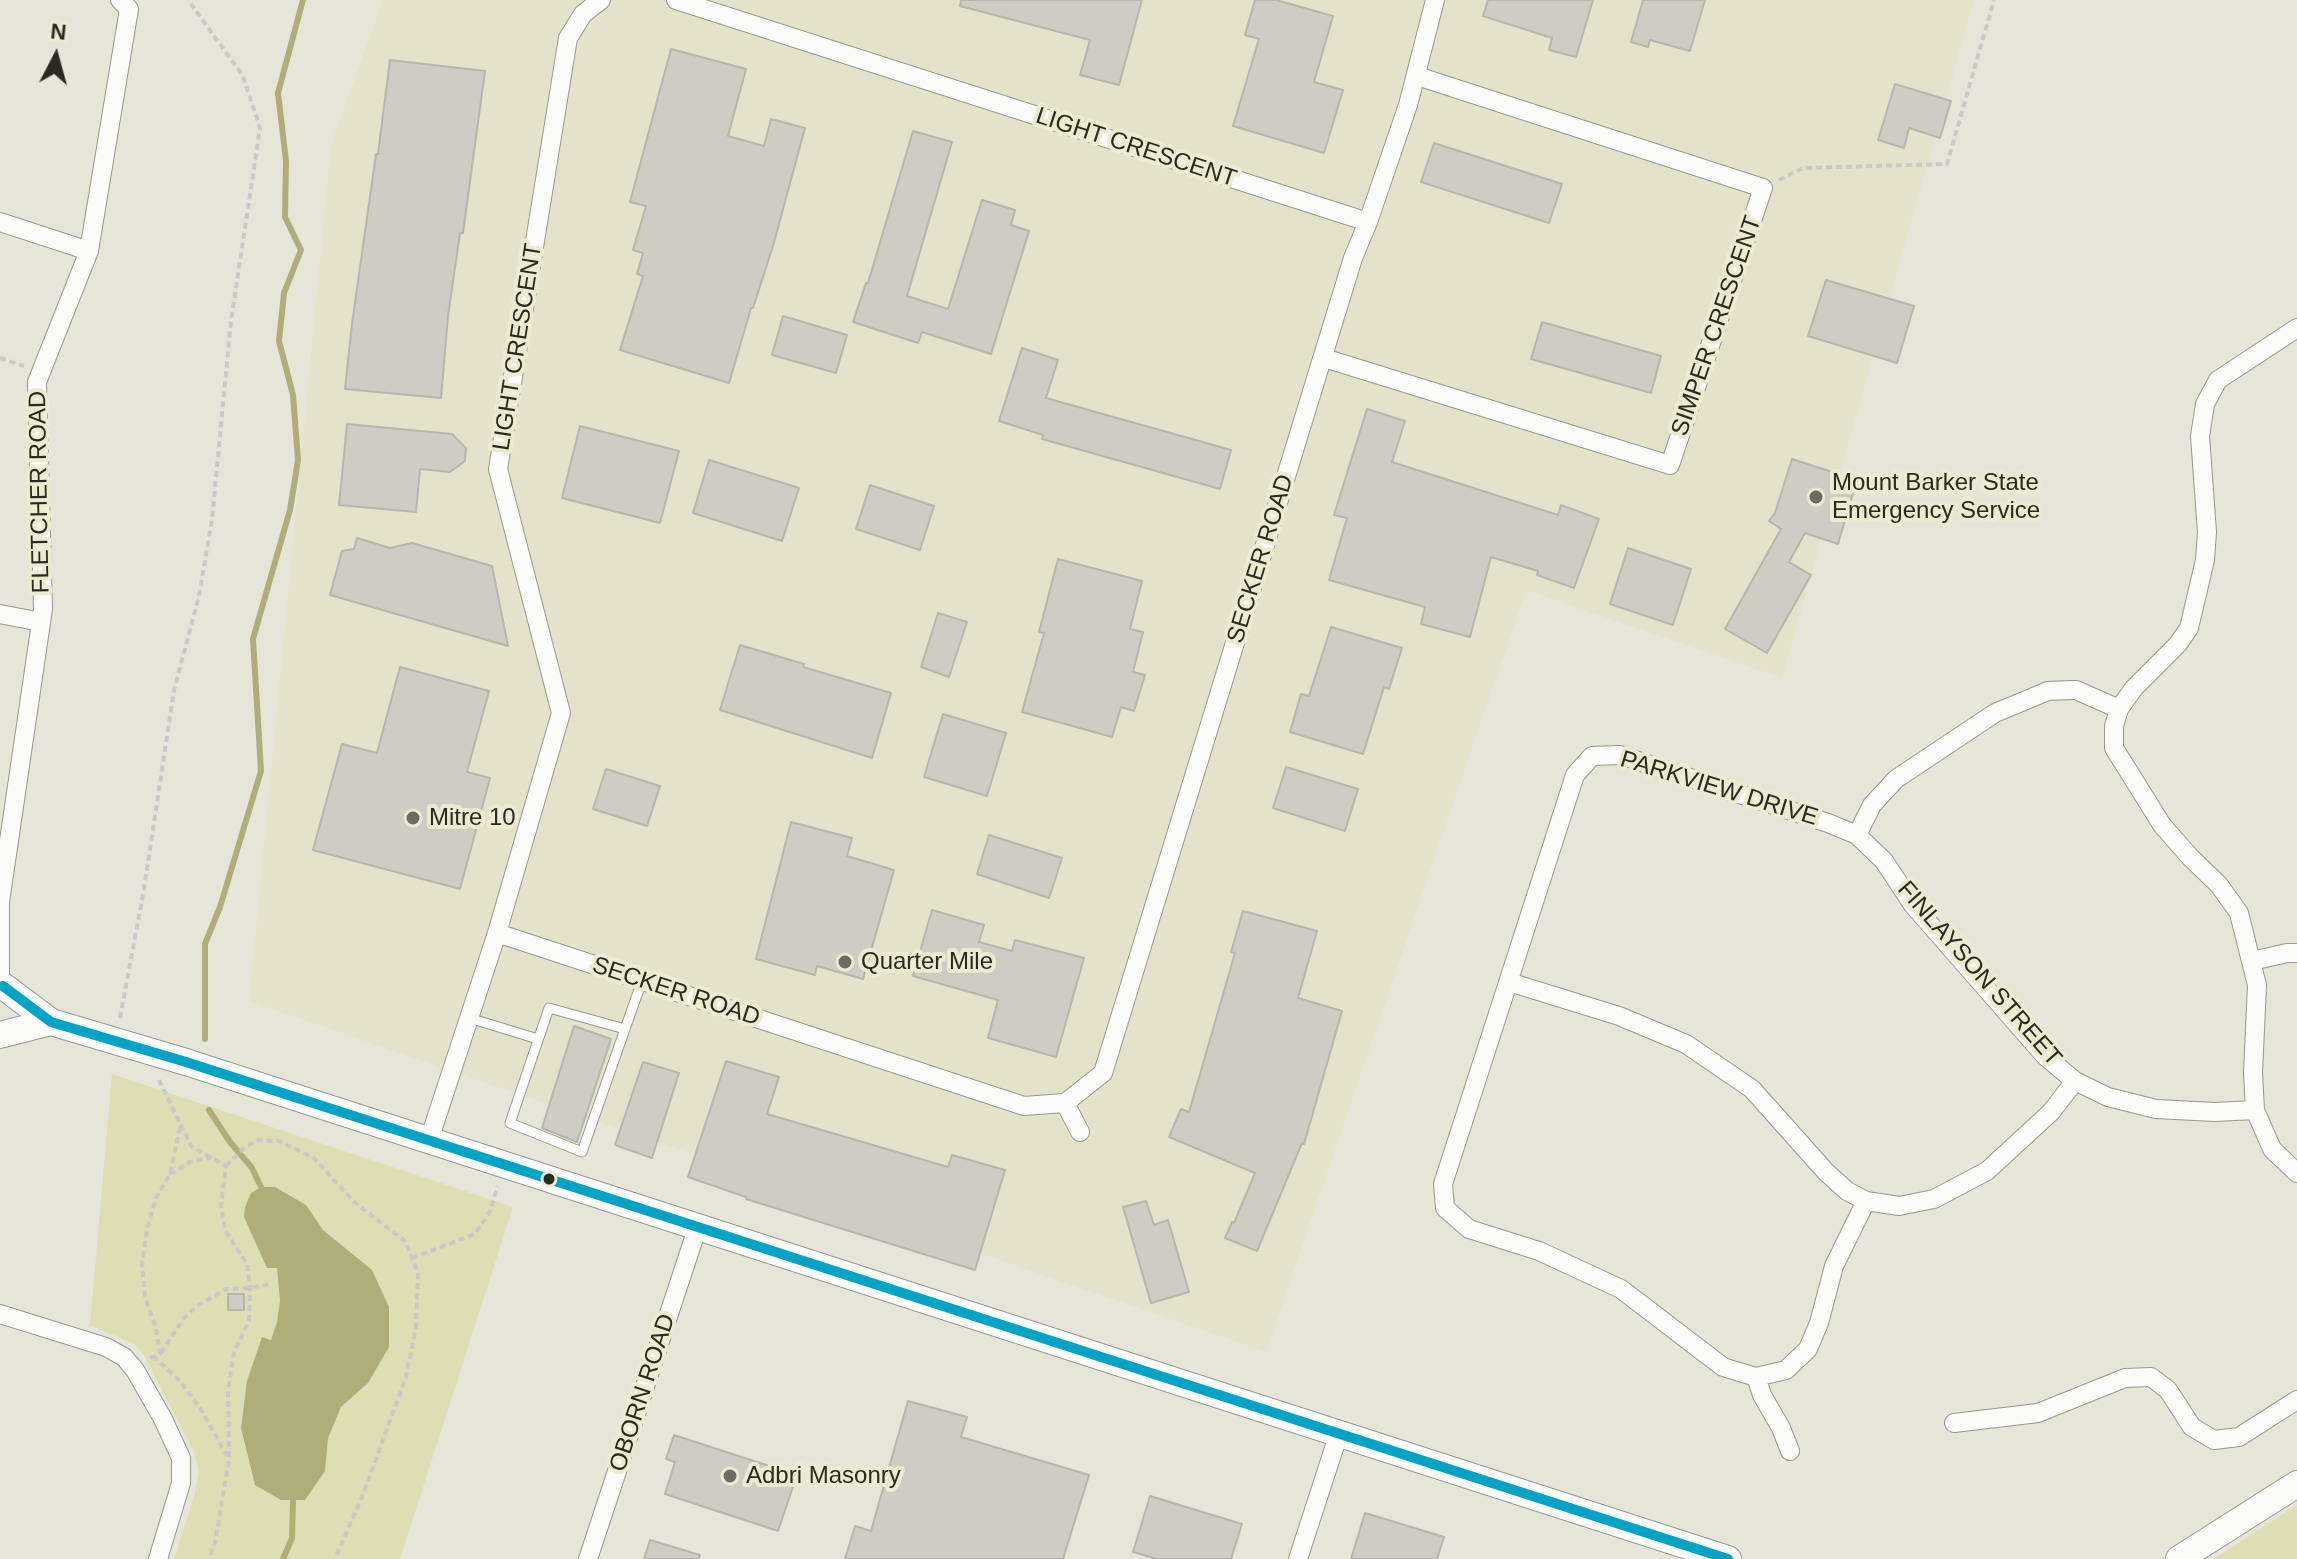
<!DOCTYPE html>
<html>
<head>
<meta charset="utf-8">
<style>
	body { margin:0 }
	#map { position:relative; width:2297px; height:1559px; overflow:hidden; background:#e5e5d8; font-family:Helvetica,sans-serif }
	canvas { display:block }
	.north { position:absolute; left:16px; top:16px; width:80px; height:80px; -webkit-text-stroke:6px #ebebd2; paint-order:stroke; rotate:6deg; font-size:22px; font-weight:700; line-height:32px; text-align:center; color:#2a2a21 }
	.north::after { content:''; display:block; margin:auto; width:28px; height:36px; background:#2a2a21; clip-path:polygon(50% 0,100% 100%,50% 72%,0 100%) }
</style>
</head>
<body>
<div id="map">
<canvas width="2297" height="1559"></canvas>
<div class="north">N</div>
</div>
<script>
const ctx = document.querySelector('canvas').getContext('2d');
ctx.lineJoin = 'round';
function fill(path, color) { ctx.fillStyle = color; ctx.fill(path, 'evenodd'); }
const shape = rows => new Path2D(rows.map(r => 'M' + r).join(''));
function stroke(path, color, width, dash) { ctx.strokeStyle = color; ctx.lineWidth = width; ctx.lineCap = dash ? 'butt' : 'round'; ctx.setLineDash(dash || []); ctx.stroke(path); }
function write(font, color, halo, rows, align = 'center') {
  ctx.font = font + ' Helvetica,sans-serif'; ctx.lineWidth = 8; ctx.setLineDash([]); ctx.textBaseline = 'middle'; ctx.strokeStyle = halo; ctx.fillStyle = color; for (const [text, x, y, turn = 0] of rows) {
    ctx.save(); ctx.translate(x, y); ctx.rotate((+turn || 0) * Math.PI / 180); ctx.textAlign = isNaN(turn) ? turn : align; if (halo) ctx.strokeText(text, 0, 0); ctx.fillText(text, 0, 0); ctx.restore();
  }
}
const built = shape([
	[383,0,1974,0,1782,678,1526,590,1266,1352,249,1001,331,145]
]);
const green = shape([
	[112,1074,513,1207,400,1559,174,1559,194,1497,199,1472,194,1452,144,1355,134,1344,90,1325],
	[2297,1505,2297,1559,2214,1559]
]);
const water = shape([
	[261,1187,275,1187,306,1205,323,1230,372,1270,389,1307,389,1347,368,1383,341,1407,328,1438,325,1471,305,1500,281,1500,255,1485,241,1428,247,1381,262,1337,271,1340,277,1322,280,1301,277,1268,267,1268,244,1217,245,1207,251,1193]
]);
const stream = shape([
	[205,1039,205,944,220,907,261,771,253,639,290,510,298,460,293,395,279,341,284,293,301,250,285,217,286,161,278,93,303,0],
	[209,1110,230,1142,252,1168,261,1187],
	[283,1559,292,1538,293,1500]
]);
const building = shape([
	[961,0,1142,0,1119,85,1080,75,1090,40,960,6,961,0],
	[1255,0,1276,0,1333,16,1314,82,1343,90,1324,153,1233,126,1259,39,1245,35,1255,0],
	[1488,0,1593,0,1576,57,1549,50,1552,38,1483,16,1488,0],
	[1643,0,1705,0,1690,51,1650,40,1648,47,1631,42,1643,0],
	[671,49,746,69,728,136,764,146,771,119,805,128,773,246,753,308,751,308,729,383,620,350,643,276,637,274,643,253,633,250,646,206,630,202,671,49],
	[390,60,485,71,463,233,460,233,448,316,441,398,345,389,352,324,376,154,378,154,390,60],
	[1895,84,1951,101,1940,138,1909,128,1904,148,1878,140,1895,84],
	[913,131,952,142,907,296,948,309,982,200,1015,210,1011,225,1029,231,991,354,922,332,918,343,853,322,866,283,868,283,913,131],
	[1434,143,1562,184,1549,223,1421,182,1434,143],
	[1826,280,1914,306,1897,363,1808,336,1826,280],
	[783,316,847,335,836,373,772,355,783,316],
	[1542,322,1661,356,1651,393,1531,359,1542,322],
	[1022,348,1058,360,1046,398,1231,450,1220,489,1042,439,1043,435,999,421,1022,348],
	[1367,409,1405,421,1392,462,1558,515,1561,505,1599,519,1574,588,1537,575,1538,571,1491,557,1470,637,1421,624,1425,607,1329,580,1347,518,1334,515,1367,409],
	[347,424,452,434,466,448,465,461,450,472,420,469,416,512,339,505,347,424],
	[580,426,679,451,660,523,562,498,580,426],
	[1792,459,1857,480,1838,544,1805,533,1789,562,1811,575,1767,653,1725,629,1781,529,1769,521,1775,513,1792,459],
	[709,460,799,488,782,541,693,513,709,460],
	[870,485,934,506,920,550,856,529,870,485],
	[357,538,390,548,412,543,492,566,508,646,330,595,342,551,354,549,357,538],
	[1628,548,1691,569,1673,625,1610,604,1628,548],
	[1058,559,1142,581,1130,629,1143,632,1133,672,1145,675,1134,711,1121,707,1112,737,1022,712,1044,633,1039,632,1058,559],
	[938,613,967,622,949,677,921,667,938,613],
	[1331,627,1402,648,1389,689,1384,687,1363,754,1290,732,1301,694,1309,696,1331,627],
	[740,645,804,664,803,667,891,693,872,758,720,710,740,645],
	[400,667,489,691,467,772,490,778,460,889,313,850,342,744,377,753,400,667],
	[943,714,1006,733,987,796,924,777,943,714],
	[1286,767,1358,789,1345,831,1273,808,1286,767],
	[606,769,660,786,647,826,593,809,606,769],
	[791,822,852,838,847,856,894,870,863,979,817,966,815,975,756,959,791,822],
	[989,835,1062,858,1049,898,977,874,989,835],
	[932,910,984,925,979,942,1012,951,1015,940,1084,958,1056,1057,988,1038,998,1000,913,976,932,910],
	[1243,911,1317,931,1298,998,1342,1011,1304,1144,1302,1143,1257,1251,1225,1238,1232,1222,1234,1223,1255,1173,1169,1137,1181,1109,1189,1112,1235,953,1231,952,1243,911],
	[574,1026,611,1039,577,1142,542,1128,574,1026],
	[726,1061,779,1077,767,1114,948,1167,952,1155,1005,1170,975,1270,746,1199,746,1197,688,1177,726,1061],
	[643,1062,679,1073,652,1158,615,1145,643,1062],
	[1146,1201,1154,1225,1168,1220,1189,1292,1151,1303,1123,1207,1146,1201],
	[228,1294,244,1294,244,1310,228,1310,228,1294],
	[908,1401,967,1417,961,1437,1089,1475,1063,1559,845,1559,855,1526,871,1531,908,1401],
	[674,1435,797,1475,778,1531,665,1494,675,1462,666,1459,674,1435],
	[1150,1496,1242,1524,1231,1559,1157,1559,1133,1552,1150,1496],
	[1365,1513,1444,1537,1437,1559,1351,1559,1365,1513],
	[650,1540,700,1555,699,1559,644,1559,650,1540]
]);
const path = shape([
	[1779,180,1803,168,1947,164,1994,0],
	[0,358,24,366],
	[120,1018,144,889,174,690,199,596,212,519,231,321,260,128,243,76,188,0],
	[159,1080,191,1146,226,1166,221,1205,225,1230,247,1264,250,1288,249,1321,234,1352,228,1391,229,1459,215,1543,209,1559],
	[226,1166,245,1147,258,1140,279,1141,314,1158,354,1202,406,1242,418,1274,416,1327,406,1377,362,1497,335,1559],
	[170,1174,190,1162,212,1157],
	[412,1258,475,1234,489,1213,498,1186],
	[161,1353,184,1318,197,1306,226,1289,250,1288,269,1284],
	[153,1356,180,1381,200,1408,227,1456],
	[150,1358,160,1354,156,1328,145,1297,142,1264,147,1229,156,1198,170,1174,180,1127]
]);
const service = shape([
	[469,1018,538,1039],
	[625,1029,549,1008,510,1123,582,1152,625,1029,642,981]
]);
const minor = shape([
	[676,0,1368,222],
	[0,222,89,251],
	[1324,358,1670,465,1763,188,1417,76],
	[0,614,41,622],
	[2119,709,2114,726,2114,748,2162,825,2190,857,2219,885,2239,913,2257,985,2253,1073,2255,1110,2272,1149,2297,1173],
	[1857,835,1884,861,1913,905,2045,1056,2075,1081,2108,1097,2156,1109,2215,1112,2255,1110],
	[497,933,561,713,498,469,568,38,583,14,601,0],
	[2252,961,2287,953,2297,953],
	[0,981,0,902,43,609,37,382,89,251,129,9,120,0],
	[1509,982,1619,1016,1686,1044,1752,1089,1826,1172,1847,1191,1866,1201,1899,1206,1934,1199,1987,1171,2051,1112,2075,1081],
	[1065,1103,1080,1132],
	[429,1140,497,933,1024,1106,1065,1103,1103,1073,1353,258,1368,222,1408,105,1435,0],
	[1866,1201,1834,1266,1819,1323,1808,1349,1786,1370,1756,1377,1723,1367,1621,1289,1539,1251,1469,1229,1445,1208,1443,1184,1575,775,1592,756,1620,755,1828,823,1857,835,1872,805,1896,779,1995,713,2048,691,2071,690,2076,690,2119,709,2134,688,2178,644,2189,628,2205,560,2207,532,2200,436,2205,404,2218,380,2297,328],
	[0,1314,106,1347,124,1357,135,1370,163,1419,181,1458,181,1483,158,1559],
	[1756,1377,1762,1395,1781,1428,1790,1451],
	[1954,1423,2038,1413,2125,1378,2151,1377,2168,1390,2192,1427,2214,1440,2239,1437,2297,1400],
	[588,1559,698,1226],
	[1298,1559,1339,1433]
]);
const secondary = shape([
	[3,986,51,1022,186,1062,1728,1559],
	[0,1035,51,1022],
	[2179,1559,2297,1484]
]);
const bus1 = shape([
	[3,986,51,1022,186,1062,1728,1559]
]);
const markers = [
	[1816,497,8,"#6b6b61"],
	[413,818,8,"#6b6b61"],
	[845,962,8,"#6b6b61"],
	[549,1179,7,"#2a2a21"],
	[730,1476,8,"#6b6b61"]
];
const streetNames = [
	["LIGHT CRESCENT",1136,148,18],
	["SIMPER CRESCENT",1717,326,-71],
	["LIGHT CRESCENT",518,347,-81],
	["FLETCHER ROAD",40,492,-91],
	["SECKER ROAD",1261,559,-73],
	["PARKVIEW DRIVE",1719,789,17],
	["FINLAYSON STREET",1979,974,49],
	["SECKER ROAD",676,992,18],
	["OBORN ROAD",643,1393,-72]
];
const poiNames = [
	["Mount Barker State",1832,483],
	["Emergency Service",1832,511],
	["Mitre 10",429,818],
	["Quarter Mile",861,962],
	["Adbri Masonry",746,1476]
];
fill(built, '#e3e3cc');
fill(green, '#dedeb4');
fill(water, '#b0ae78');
stroke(stream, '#b0ae78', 6);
fill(building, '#cdcdc3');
stroke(building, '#b6b6ab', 2);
stroke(service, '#98988e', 11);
stroke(minor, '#98988e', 20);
stroke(secondary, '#98988e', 28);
stroke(path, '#c9c9c6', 4, [6, 4]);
stroke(service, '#fbfbf9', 9);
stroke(minor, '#fbfbf9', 18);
stroke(secondary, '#fbfbf9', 26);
stroke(bus1, '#02a3c5', 10);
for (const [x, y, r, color] of markers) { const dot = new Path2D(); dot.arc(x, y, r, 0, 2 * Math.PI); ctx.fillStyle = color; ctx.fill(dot); stroke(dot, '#ebebd2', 3); }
write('24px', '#2a2a21', '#ebebd2', streetNames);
write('24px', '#2a2a21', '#ebebd2', poiNames, 'left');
</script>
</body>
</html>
